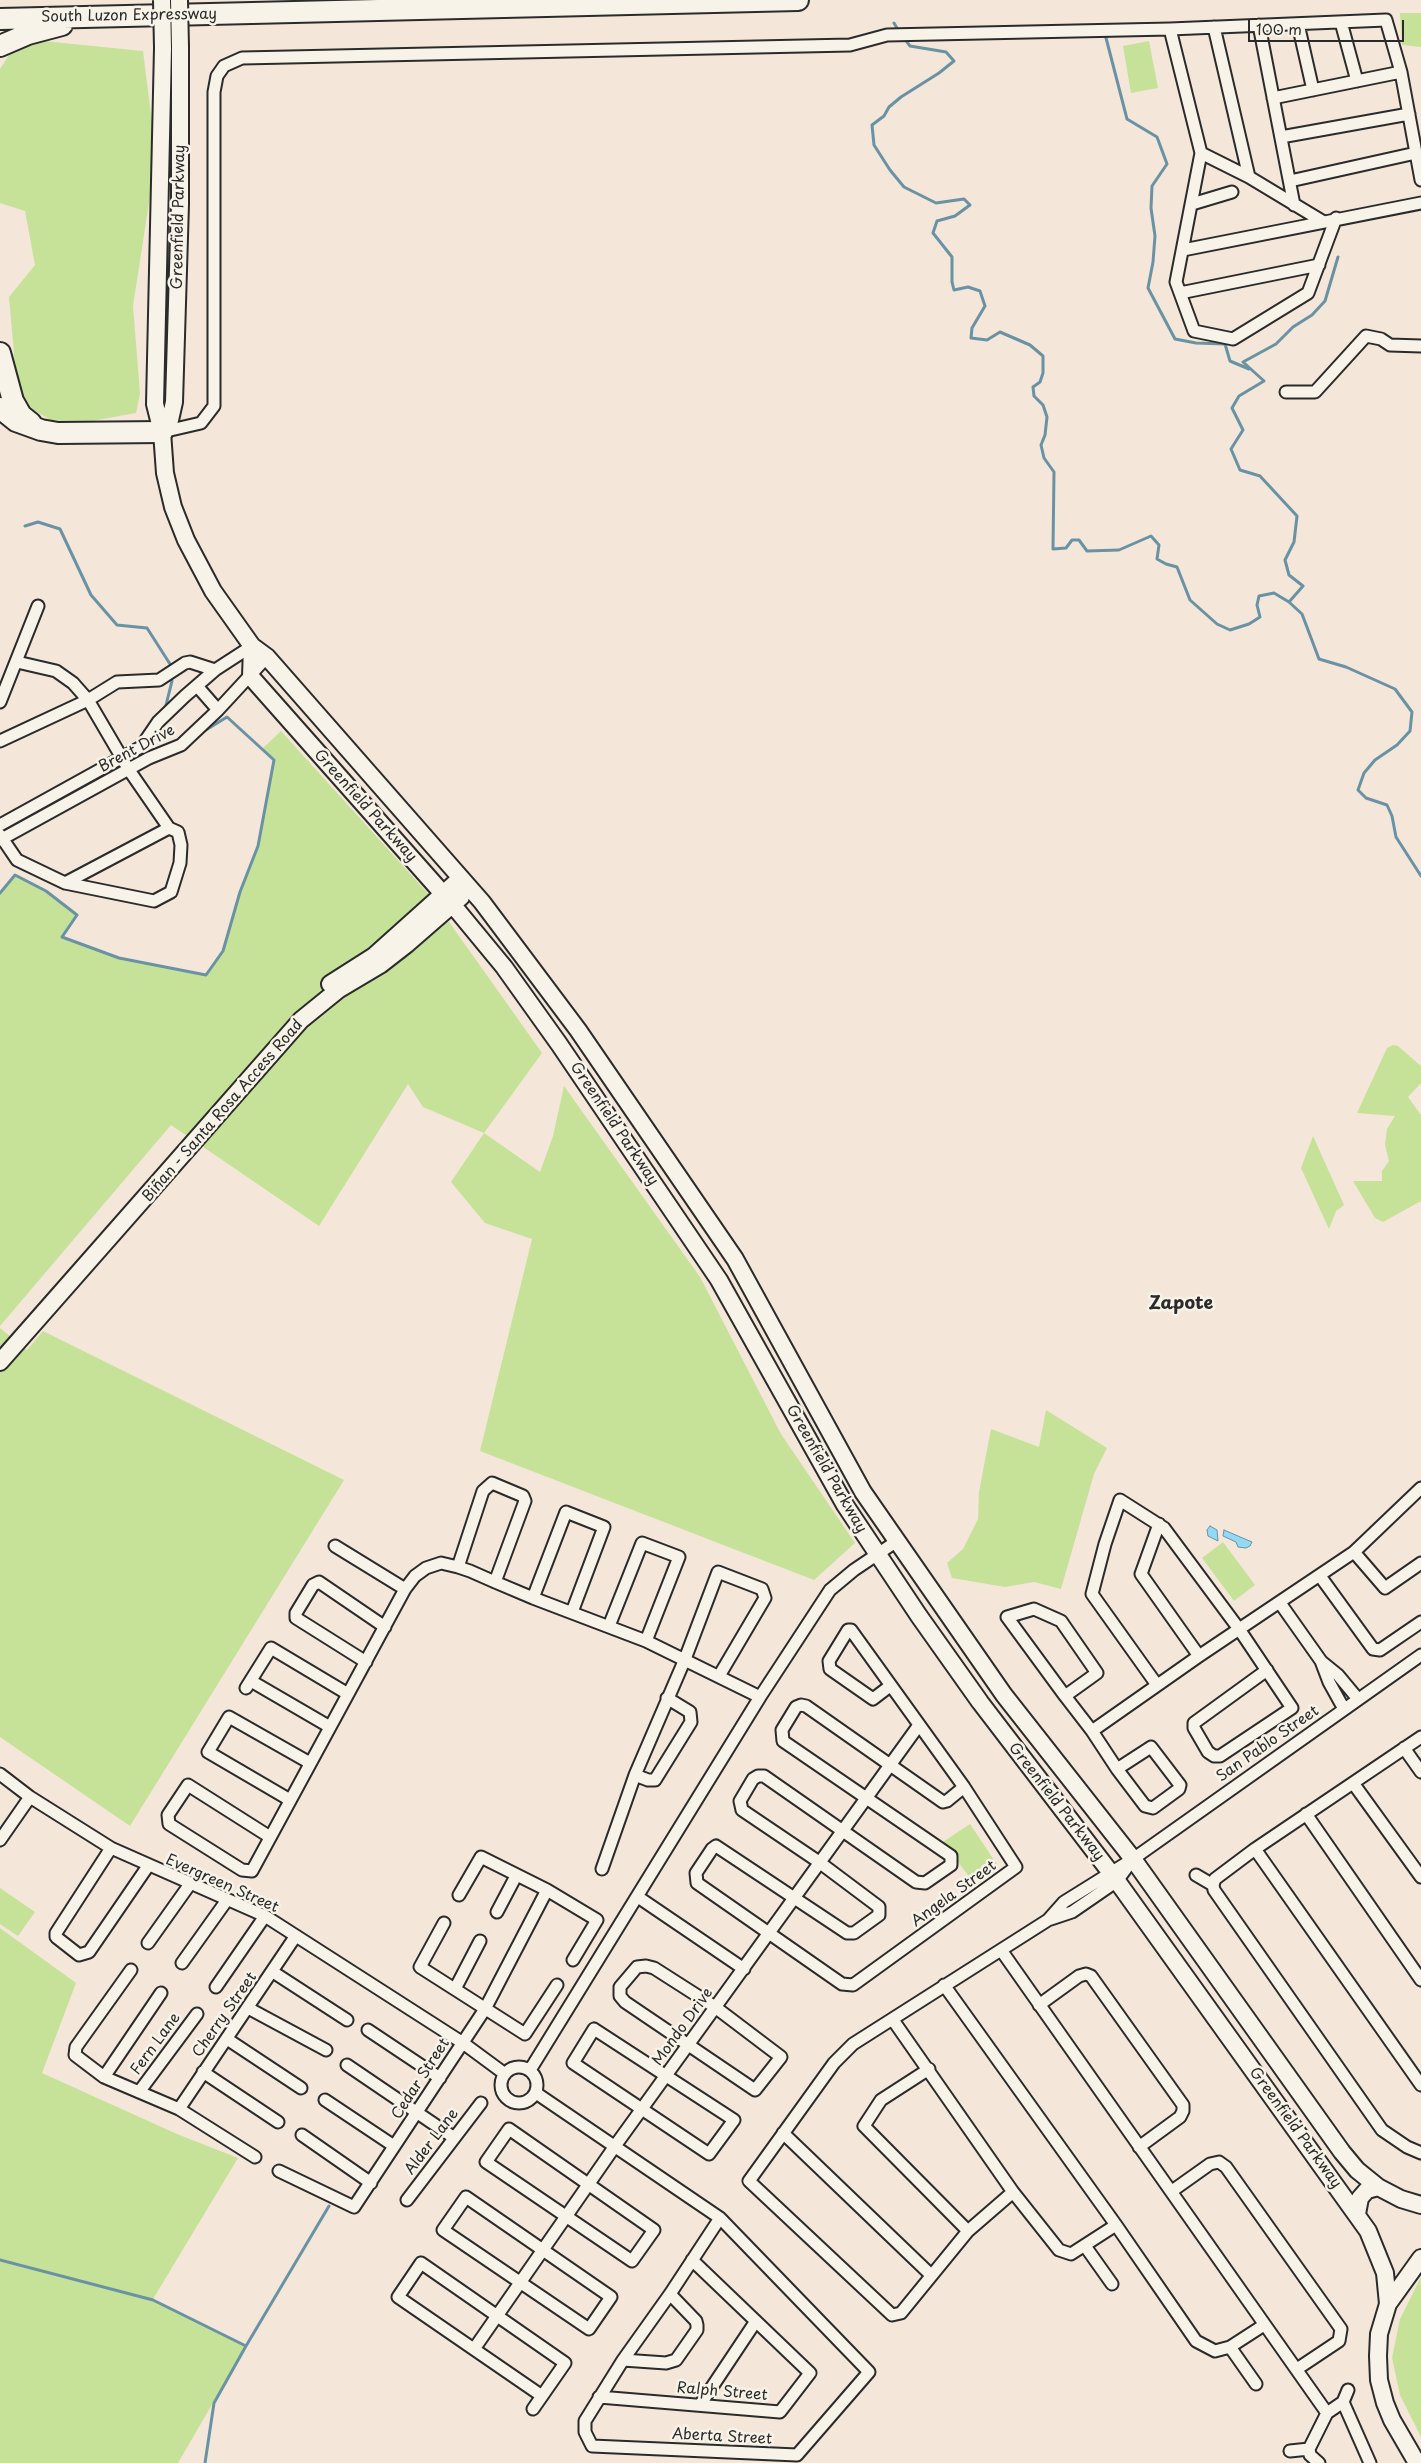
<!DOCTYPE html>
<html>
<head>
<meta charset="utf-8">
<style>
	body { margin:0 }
	#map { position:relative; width:1421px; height:2463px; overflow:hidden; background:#f4e6d9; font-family:"Playpen Sans",sans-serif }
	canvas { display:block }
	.scale { position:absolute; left:1248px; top:20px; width:156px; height:22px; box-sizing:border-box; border:2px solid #2b2b2b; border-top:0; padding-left:6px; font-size:15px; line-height:18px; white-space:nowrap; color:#2b2b2b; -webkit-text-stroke:4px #f7f3e8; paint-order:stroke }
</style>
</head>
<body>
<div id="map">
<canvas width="1421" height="2463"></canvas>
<div class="scale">100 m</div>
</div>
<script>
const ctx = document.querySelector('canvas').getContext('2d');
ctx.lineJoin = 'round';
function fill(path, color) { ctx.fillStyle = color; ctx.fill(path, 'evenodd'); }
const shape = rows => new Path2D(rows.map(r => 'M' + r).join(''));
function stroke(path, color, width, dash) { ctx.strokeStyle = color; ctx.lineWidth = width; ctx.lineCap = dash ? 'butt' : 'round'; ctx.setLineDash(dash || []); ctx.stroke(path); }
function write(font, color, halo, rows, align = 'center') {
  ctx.font = font + ' "Playpen Sans",sans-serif'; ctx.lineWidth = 5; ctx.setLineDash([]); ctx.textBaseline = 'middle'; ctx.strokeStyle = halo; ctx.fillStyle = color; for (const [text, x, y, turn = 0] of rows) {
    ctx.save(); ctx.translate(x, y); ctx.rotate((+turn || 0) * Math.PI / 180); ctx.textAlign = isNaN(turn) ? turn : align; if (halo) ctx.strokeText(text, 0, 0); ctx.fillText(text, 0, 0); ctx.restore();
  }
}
const green = shape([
	[1400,13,1421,13,1421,47,1402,45],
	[33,40,143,51,153,131,152,183,133,306,140,394,136,413,81,423,51,420,33,410,22,400,13,374,14,353,9,297,35,265,25,211,0,203,0,69,9,55],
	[1149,41,1158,88,1131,93,1123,46],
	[281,731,432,898,542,1053,484,1133,540,1172,553,1136,564,1086,700,1277,781,1434,855,1543,814,1580,480,1451,532,1239,485,1223,451,1182,484,1133,423,1107,408,1084,319,1226,171,1125,0,1326,0,893,15,875,46,891,77,915,63,937,119,958,206,975,223,951,240,892,258,846,274,760,262,749],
	[1393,1045,1398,1046,1421,1066,1421,1083,1408,1097,1421,1115,1421,1201,1383,1222,1375,1218,1353,1181,1382,1181,1382,1171,1389,1161,1385,1145,1387,1129,1395,1116,1357,1113,1387,1048],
	[1313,1136,1344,1205,1336,1211,1329,1229,1301,1168],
	[0,1328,27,1350,43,1331,344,1480,130,1826,0,1737],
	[1046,1410,1107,1448,1094,1474,1061,1589,1034,1582,1005,1587,952,1578,947,1563,963,1549,978,1519,979,1492,991,1429,1039,1447],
	[1223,1542,1255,1585,1234,1601,1202,1558],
	[970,1824,998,1866,974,1883,943,1842],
	[0,1888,35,1912,18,1936,0,1924],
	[0,1928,76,1983,42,2073,177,2134,238,2158,153,2299,246,2346,178,2463,0,2463],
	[1421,2277,1421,2437,1400,2395,1392,2358,1400,2319]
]);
const water = shape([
	[1210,1526,1217,1530,1218,1541,1208,1536,1207,1530,1210,1526],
	[1224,1530,1252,1542,1250,1546,1246,1548,1238,1547,1236,1542,1223,1536,1224,1530]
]);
const stream = shape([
	[894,23,900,33],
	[1105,34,1127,119,1157,137,1167,164,1152,186,1151,208,1155,236,1153,262,1148,288,1175,339,1196,343,1225,344,1230,361,1249,369],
	[904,38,910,46,946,52,954,61,939,73,901,97,889,107,884,116,872,125,874,145,890,170,904,187,936,203,964,199,970,205,955,216,937,221,933,233,952,257,952,282,954,290,968,287,980,291,985,306,972,328,971,338,987,340,1000,332,1030,345,1043,356,1043,373,1040,382,1033,387,1034,396,1043,405,1047,417,1045,435,1041,445,1044,458,1054,472,1053,549,1066,548,1072,540,1079,540,1087,551,1119,550,1151,536,1159,545,1157,559,1166,564,1177,567,1190,600,1217,624,1230,630,1249,624,1260,617,1257,605,1259,596,1274,593,1289,602,1302,614,1319,659,1346,667,1395,689,1412,712,1410,731,1397,745,1375,760,1364,773,1358,790,1366,798,1387,805,1392,816,1396,837,1421,876],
	[25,526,38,522,60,529,91,595,117,625,147,628,170,664],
	[1289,602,1303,586,1289,575,1285,560,1294,542,1297,516,1260,476,1240,470,1231,449,1243,430,1232,408,1239,396,1264,381,1243,362,1276,344,1293,327,1312,315,1325,301,1338,257],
	[165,709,172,681],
	[0,893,15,875,46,891,77,915,62,937,119,958,206,975,223,951,240,892,258,846,274,760,227,717,201,733],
	[0,2260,153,2300,246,2346,214,2403,205,2463],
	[246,2346,329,2206]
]);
const minor = shape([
	[1341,22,1357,81],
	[1298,24,1313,90],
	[1259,25,1294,205],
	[1214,27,1249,177],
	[1170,29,1201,153,1176,282,1194,331,1233,339,1308,293,1336,218],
	[1273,98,1401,72],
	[1281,137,1409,114],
	[1201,153,1249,177,1322,221],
	[1290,181,1416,153],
	[1192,204,1232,192],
	[1183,250,1421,203],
	[1180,293,1319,265],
	[1286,392,1315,392,1366,336,1381,339,1390,345,1421,346],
	[162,432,201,423,214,406,214,92,217,76,224,66,242,58,850,45,887,35,1170,29,1386,20,1401,72,1421,180],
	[197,686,218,710],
	[0,702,38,606],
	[0,741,88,700,117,682,159,680,185,663,190,662,215,670],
	[0,825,141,747,158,722,185,696,215,670,252,646],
	[0,835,17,860,65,883,154,901,171,892,180,863,181,845,178,832,169,828,129,770,88,700,73,683,56,671,17,662],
	[0,840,149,758,181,745,218,710,267,657],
	[65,883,169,828],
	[1159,1524,1141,1574,1199,1656],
	[335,1546,405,1589],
	[1354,1552,1385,1588,1421,1563],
	[1320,1576,1373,1649,1380,1650,1421,1622],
	[495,1582,525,1501,523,1496,492,1483,483,1491,458,1567,470,1571,495,1582,533,1598,646,1641,760,1697],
	[533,1598,566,1512,604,1527,572,1612],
	[1280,1603,1321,1661,1329,1682,1344,1709],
	[609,1626,642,1543,679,1557,646,1641],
	[366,1662,296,1618,296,1613,313,1585,319,1582,385,1627],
	[1322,1662,1338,1675,1358,1699],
	[251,1681,330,1727],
	[1157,1685,1092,1594,1105,1544,1120,1500,1164,1528,1239,1629,1292,1708,1220,1756,1214,1756,1208,1752,1194,1728,1194,1723,1267,1670],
	[890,1686,873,1699,830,1669,829,1661,848,1630,851,1630,964,1787,1016,1867,853,1985,842,1984,697,1883,696,1873,712,1849,716,1846,847,1933,854,1933,879,1915,879,1907,819,1862,742,1810,740,1801,753,1779,758,1776,764,1776,916,1882,925,1883,951,1865,951,1856,783,1741,782,1730,796,1707,801,1705,806,1706,943,1802,947,1801,964,1787],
	[246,1688,271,1648,348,1694],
	[1065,1696,1097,1673,1061,1621,1034,1609,1007,1617,1065,1696,1092,1731,1117,1769,1145,1806,1153,1808,1179,1789,1180,1785,1151,1747,1117,1769],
	[1092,1731,1199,1656,1354,1552,1421,1488],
	[1404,1748,1421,1772],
	[0,1774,30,1797,111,1848,265,1916,463,2043,505,2074],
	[635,1775,648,1780,655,1780,691,1722,690,1712,667,1698],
	[1353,1783,1421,1877],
	[290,1800,208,1752,229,1717,310,1763],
	[1306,1814,1421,1980],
	[270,1837,188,1785,168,1815,169,1824,242,1870,252,1871,405,1589,415,1576,426,1568,441,1563,458,1567],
	[0,1840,30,1797],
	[111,1848,56,1933,56,1937,79,1955,89,1952,148,1866],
	[1255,1849,1421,2085],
	[602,1869,635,1775,685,1659,718,1572,762,1589,765,1598,719,1676],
	[1196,1875,1213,1885,1215,1879,1255,1849,1421,1737],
	[1213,1885,1214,1890,1382,2130,1407,2147,1421,2153],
	[459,1895,481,1857,547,1890,597,1920,573,1960],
	[638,1897,744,1969],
	[497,1912,516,1876],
	[1048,1920,1064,1902,1133,1859,1421,1655],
	[444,1923,420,1967,525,2034,557,1985],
	[148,1943,190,1884],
	[1001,1950,1327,2413],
	[182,1963,227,1900],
	[646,1966,654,1968,715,2007,781,2057,755,2090,625,2002,620,1996,620,1987,637,1967,646,1966],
	[131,1970,76,2047,75,2055,104,2077,179,2109,255,2157],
	[273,1972,347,2020],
	[944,1985,1116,2225,1196,2341,1215,2351,1230,2347,1264,2325],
	[216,1987,265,1916],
	[455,1989,480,1941],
	[1039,2005,1079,1976,1086,1974,1091,1976,1183,2105,1183,2111,1180,2117,1139,2147],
	[248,2008,326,2050],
	[893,2020,1013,2192,1059,2250,1071,2254,1116,2225],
	[594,2029,734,2120,709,2154,573,2063,594,2029],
	[368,2030,440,2078],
	[227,2039,301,2088],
	[347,2065,453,2137],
	'501 2085a18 18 0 1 1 36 0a18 18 0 1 1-36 0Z',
	[929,2069,881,2100,864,2126,968,2231],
	[530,2070,760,1697,830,1590,854,1570,897,1541],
	[203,2072,278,2122],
	[104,2077,161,1993],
	[139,2092,197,2014],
	[536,2093,720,2218,869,2372,797,2455,592,2446,585,2432,585,2421,623,2360,670,2294,720,2218],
	[325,2100,394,2146],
	[179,2109,295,1937],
	[509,2129,654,2230,632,2261,486,2162,509,2129],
	[783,2133,931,2275],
	[302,2135,371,2183],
	[279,2171,354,2207,485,2009,547,1890],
	[1172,2191,1210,2164,1219,2162,1226,2167,1341,2329,1339,2341,1297,2369],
	[1013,2192,968,2231,901,2313,892,2315,749,2181,834,2063,853,2044,1048,1920,1072,1912,1117,1881,1133,1859],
	[466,2197,611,2297,589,2329,443,2230,466,2197],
	[407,2200,481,2103],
	[1085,2246,1112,2284],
	[1230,2347,1256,2384],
	[474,2349,615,2146,919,1725],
	[623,2360,666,2363,676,2360,697,2330,697,2325,696,2321,670,2294],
	[1348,2390,1343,2402,1370,2463],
	[599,2397,780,2412,810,2373,692,2260],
	[700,2405,756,2321],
	[533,2409,565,2363,421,2263,398,2297,542,2396],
	[1290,2451,1309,2449],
	[1319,2463,1310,2455,1309,2449,1327,2413,1343,2402]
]);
const secondary = shape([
	[163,48,155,404,162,432,165,473,173,507,186,540,213,591,252,646,267,657,482,902,578,1030,735,1259,863,1492,1004,1695,1133,1859,1342,2152,1357,2170,1378,2187,1401,2199,1421,2205],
	[162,432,170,420,174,402,180,204,180,47],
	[252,646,251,677,452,904,504,967,559,1044,719,1280,845,1505,919,1616,980,1702,1117,1881,1368,2231,1385,2273,1388,2304],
	[330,984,374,956,461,878],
	[0,1362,301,1020,338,990,380,965,407,944,461,897],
	[1357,2214,1360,2198,1367,2190,1378,2187],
	[1417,2463,1392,2420,1385,2403,1379,2380,1378,2356,1379,2334,1388,2304,1421,2258]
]);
const motorway = shape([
	[0,19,798,0],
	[0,46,28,34,62,25],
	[0,353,13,401,21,415,31,423],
	[0,408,16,421,41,430,58,433,162,432]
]);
const secondaryBridge = shape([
	[162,0,163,48],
	[179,0,180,47]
]);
const streetNames = [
	["South Luzon Expressway",129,16,-1],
	["Greenfield Parkway",179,217,-89],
	["Brent Drive",137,749,-28],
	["Greenfield Parkway",365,806,48],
	["Biñan - Santa Rosa Access Road",223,1111,-49],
	["Greenfield Parkway",614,1124,56],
	["Greenfield Parkway",826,1469,60],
	["San Pablo Street",1268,1744,-35],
	["Greenfield Parkway",1056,1802,52],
	["Evergreen Street",222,1884,24],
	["Angela Street",954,1894,-36],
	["Cherry Street",225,2015,-55],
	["Mondo Drive",683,2027,-54],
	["Fern Lane",156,2044,-54],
	["Cedar Street",421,2079,-57],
	["Greenfield Parkway",1295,2128,54],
	["Alder Lane",432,2142,-53],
	["Ralph Street",722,2392,5],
	["Aberta Street",722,2437,3]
];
const quarterNames = [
	["Zapote",1181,1304]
];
fill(green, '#c6e299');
fill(water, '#93d8f5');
stroke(water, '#6993a4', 1);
stroke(stream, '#6993a4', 3);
stroke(minor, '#2b2b2b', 15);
stroke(secondary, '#2b2b2b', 20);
stroke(motorway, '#2b2b2b', 24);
stroke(minor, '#f7f3e8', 11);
stroke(secondary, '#f7f3e8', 16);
stroke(motorway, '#f7f3e8', 20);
stroke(secondaryBridge, '#2b2b2b', 20, []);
stroke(secondaryBridge, '#f7f3e8', 16);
write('15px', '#2b2b2b', '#f7f3e8', streetNames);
write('bold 18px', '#2b2b2b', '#f7f3e8', quarterNames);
</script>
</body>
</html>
